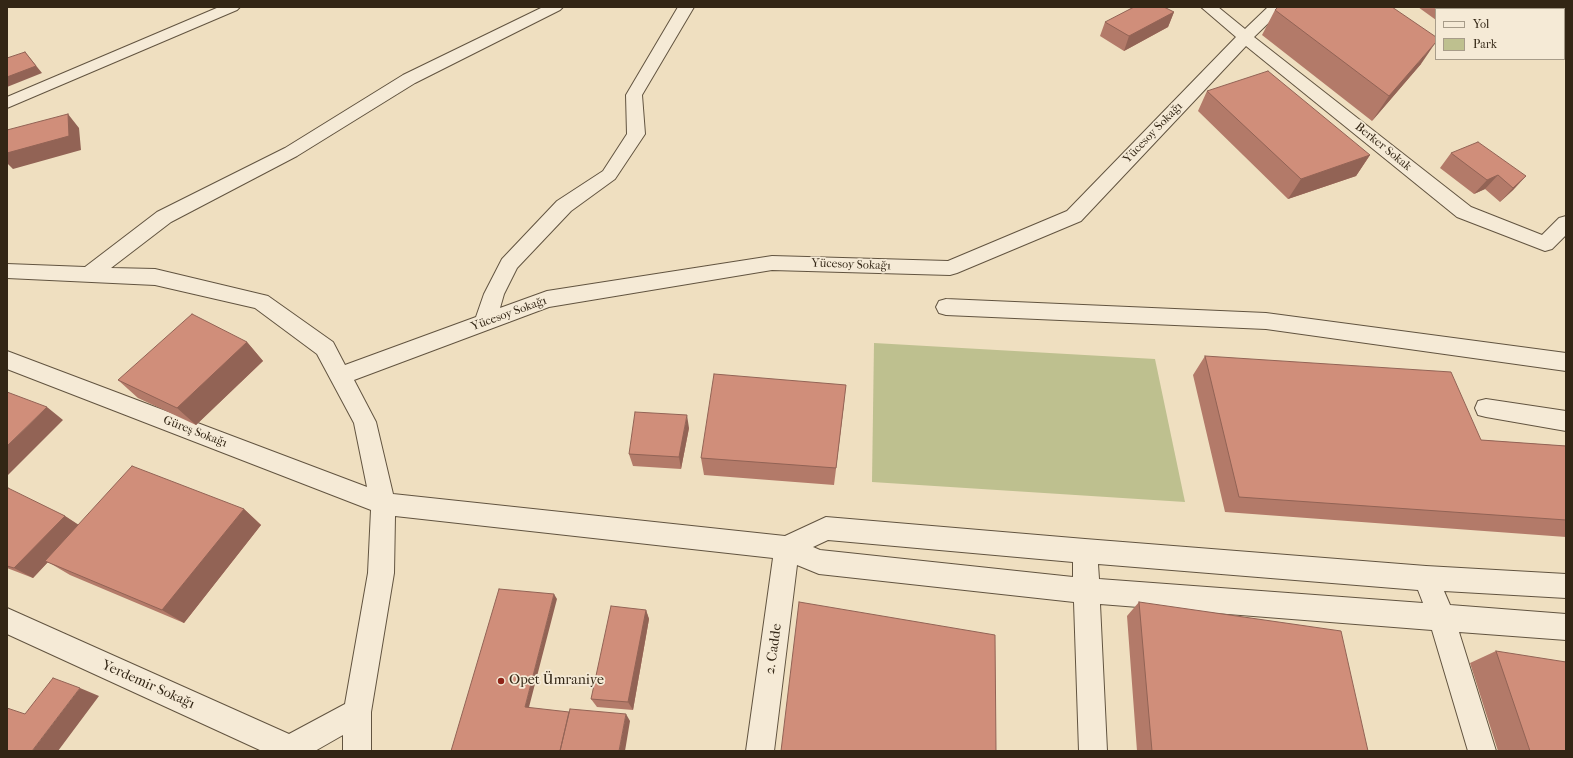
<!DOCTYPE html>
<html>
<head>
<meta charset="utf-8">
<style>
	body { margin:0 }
	#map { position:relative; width:1573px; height:758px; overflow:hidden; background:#efdfc0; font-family:"IM FELL French Canon",serif }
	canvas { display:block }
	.frame { position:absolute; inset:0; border:8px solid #332615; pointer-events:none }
	.legend { position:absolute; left:1435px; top:8px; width:130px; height:52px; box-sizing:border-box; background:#f5ead6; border:1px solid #a79c89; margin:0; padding:5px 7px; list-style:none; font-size:12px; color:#332615 }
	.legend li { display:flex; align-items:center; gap:8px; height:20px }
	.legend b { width:20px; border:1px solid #a79c89 }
</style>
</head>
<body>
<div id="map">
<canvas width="1573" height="758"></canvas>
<div class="frame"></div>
<ul class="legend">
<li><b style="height:5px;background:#f5ead6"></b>Yol</li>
<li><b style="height:11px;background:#bec08f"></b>Park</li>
</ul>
</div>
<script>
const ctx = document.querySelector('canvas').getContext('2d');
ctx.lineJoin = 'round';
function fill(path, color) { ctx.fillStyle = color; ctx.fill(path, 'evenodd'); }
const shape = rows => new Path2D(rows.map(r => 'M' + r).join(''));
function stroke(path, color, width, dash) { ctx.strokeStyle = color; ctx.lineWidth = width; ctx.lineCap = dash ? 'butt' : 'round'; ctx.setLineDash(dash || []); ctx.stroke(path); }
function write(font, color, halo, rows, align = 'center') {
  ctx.font = font + ' "IM FELL French Canon",serif'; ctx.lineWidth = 3.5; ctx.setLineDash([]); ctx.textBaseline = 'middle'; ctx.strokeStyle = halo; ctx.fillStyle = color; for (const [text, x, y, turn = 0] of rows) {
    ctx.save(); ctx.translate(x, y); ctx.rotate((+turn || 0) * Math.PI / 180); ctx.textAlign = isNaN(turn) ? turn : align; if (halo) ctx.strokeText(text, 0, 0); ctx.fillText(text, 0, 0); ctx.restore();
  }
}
const green = shape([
	[874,343,1155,359,1185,502,872,482]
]);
const minor = shape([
	[219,7,240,7,237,10,7,108,7,97,219,7],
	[543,7,563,7,560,10,415,83,297,156,171,222,111,268,155,269,268,296,333,342,345,365,476,317,484,294,502,259,557,201,603,171,627,134,626,95,678,7,694,7,642,95,645,134,615,179,571,211,517,268,504,294,500,308,547,291,772,256,948,261,1067,211,1236,37,1201,7,1218,7,1245,29,1268,7,1285,7,1254,37,1471,207,1542,235,1559,218,1566,216,1566,235,1552,249,1545,251,1457,217,1246,46,1081,221,957,273,950,275,772,270,549,307,354,380,376,422,393,494,785,536,826,517,1085,539,1426,566,1566,574,1566,598,1444,591,1450,605,1566,614,1566,640,1459,632,1496,751,1468,751,1432,630,1100,604,1107,751,1079,751,1074,602,819,574,797,565,774,751,746,751,773,558,395,516,394,573,371,712,371,751,343,751,343,735,315,751,262,751,7,634,7,608,289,734,345,704,368,573,371,510,7,369,7,351,367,487,354,423,317,354,255,308,155,285,7,278,7,264,85,267,157,212,285,148,403,75,543,7],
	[828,540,1073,562,1073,577,820,550,813,547,828,540],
	[1098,564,1418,590,1423,603,1099,579,1098,564],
	[946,299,1266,313,1566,353,1566,371,1266,329,946,315,939,313,936,307,939,301,946,299],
	[1486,399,1566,411,1566,431,1486,417,1478,415,1475,408,1478,401,1486,399]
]);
const wall = shape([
	[1418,7,1457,7,1454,9,1436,9,1436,20],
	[1275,10,1421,64,1372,121,1262,35],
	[1174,12,1168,27,1124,51,1100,36,1105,22],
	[1207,91,1370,155,1356,176,1288,199,1198,111],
	[1451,153,1526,176,1513,190,1500,202,1485,189,1474,194,1440,168],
	[247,342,263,361,196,425,138,398,118,380],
	[1205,356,1481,440,1566,446,1566,537,1225,512,1193,375],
	[844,403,834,485,704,475,701,458],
	[689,428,681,469,633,466,629,454],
	[7,490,65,516,78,525,244,509,261,525,184,623,70,575,48,562,33,578,7,568],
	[1139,602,1368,751,1137,751,1127,616],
	[646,610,649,619,633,710,597,707,591,699],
	[1496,651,1566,751,1498,751,1470,663]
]);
const shadedWall = shape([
	[1446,7,1457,7,1454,9,1444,9],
	[1174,12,1168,27,1124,51,1129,36],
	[1436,42,1421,64,1372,121,1389,96],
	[25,52,42,73,7,87,7,77],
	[68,114,79,128,81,150,13,169,7,163,7,153],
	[1370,155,1356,176,1288,199,1301,179],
	[1498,175,1485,189,1474,194,1487,180],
	[1526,176,1513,190,1500,202,1513,188],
	[247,342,263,361,196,425,177,408],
	[846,385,844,403,834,485,836,468],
	[47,407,63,420,7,476,7,446],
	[687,415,689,428,681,469,679,457],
	[244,509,261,525,184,623,162,610],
	[65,516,82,527,45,561,48,562,33,578,14,568],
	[554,594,557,599,528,711,525,707],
	[646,610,649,619,633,710,628,702],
	[80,688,99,696,58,751,32,751],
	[626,714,630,721,625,751,619,751]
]);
const building = shape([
	[1134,7,1164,7,1174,12,1129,36,1105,22,1134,7],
	[1278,7,1392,7,1436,37,1436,42,1389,96,1275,10,1278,7],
	[25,52,36,66,7,77,7,58,25,52],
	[1268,71,1370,155,1301,179,1207,91,1268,71],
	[68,114,69,136,7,153,7,130,68,114],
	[1478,142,1526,176,1513,188,1498,175,1487,180,1451,153,1478,142],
	[192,314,247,342,177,408,118,380,192,314],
	[1205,356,1451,372,1481,440,1566,446,1566,520,1239,497,1205,356],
	[714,374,846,385,836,468,701,458,714,374],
	[7,392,47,407,7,446,7,392],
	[635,412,687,415,679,457,629,454,635,412],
	[132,466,244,509,162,610,45,561,132,466],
	[8,488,65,516,14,568,7,566,7,490,8,488],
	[499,589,554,594,525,707,569,712,560,751,451,751,499,589],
	[799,602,995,635,996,751,781,751,799,602],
	[1139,602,1341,631,1368,751,1152,751,1139,602],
	[611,606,646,610,628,702,591,699,611,606],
	[1496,651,1566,662,1566,751,1530,751,1496,651],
	[53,678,80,688,32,751,7,751,7,708,25,714,53,678],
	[570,709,626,714,619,751,560,751,570,709]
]);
const markers = [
	[501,681,4,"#8f2418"]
];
const streetNames = [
	["Yücesoy Sokağı",1153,133,-46],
	["Berker Sokak",1383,147,39],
	["Yücesoy Sokağı",851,265,2],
	["Yücesoy Sokağı",509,314,-20],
	["Güreş Sokağı",195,432,21]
];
const nearStreetnames = [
	["2. Cadde",774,649,-82],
	["Yerdemir Sokağı",148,685,24]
];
const nearPoinames = [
	["Opet Ümraniye",509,681]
];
fill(green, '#bec08f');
stroke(minor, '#625440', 2);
fill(minor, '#f5ead6');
fill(wall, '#b37a69');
fill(shadedWall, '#926355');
fill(building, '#d08e7a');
stroke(building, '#926355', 1);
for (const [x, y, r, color] of markers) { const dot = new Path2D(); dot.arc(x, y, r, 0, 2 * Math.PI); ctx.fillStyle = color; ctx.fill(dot); stroke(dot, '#f5ead6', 1.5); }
write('12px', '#332615', '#f5ead6', streetNames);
write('14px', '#332615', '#f5ead6', nearStreetnames);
write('14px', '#332615', '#f5ead6', nearPoinames, 'left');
</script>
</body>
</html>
